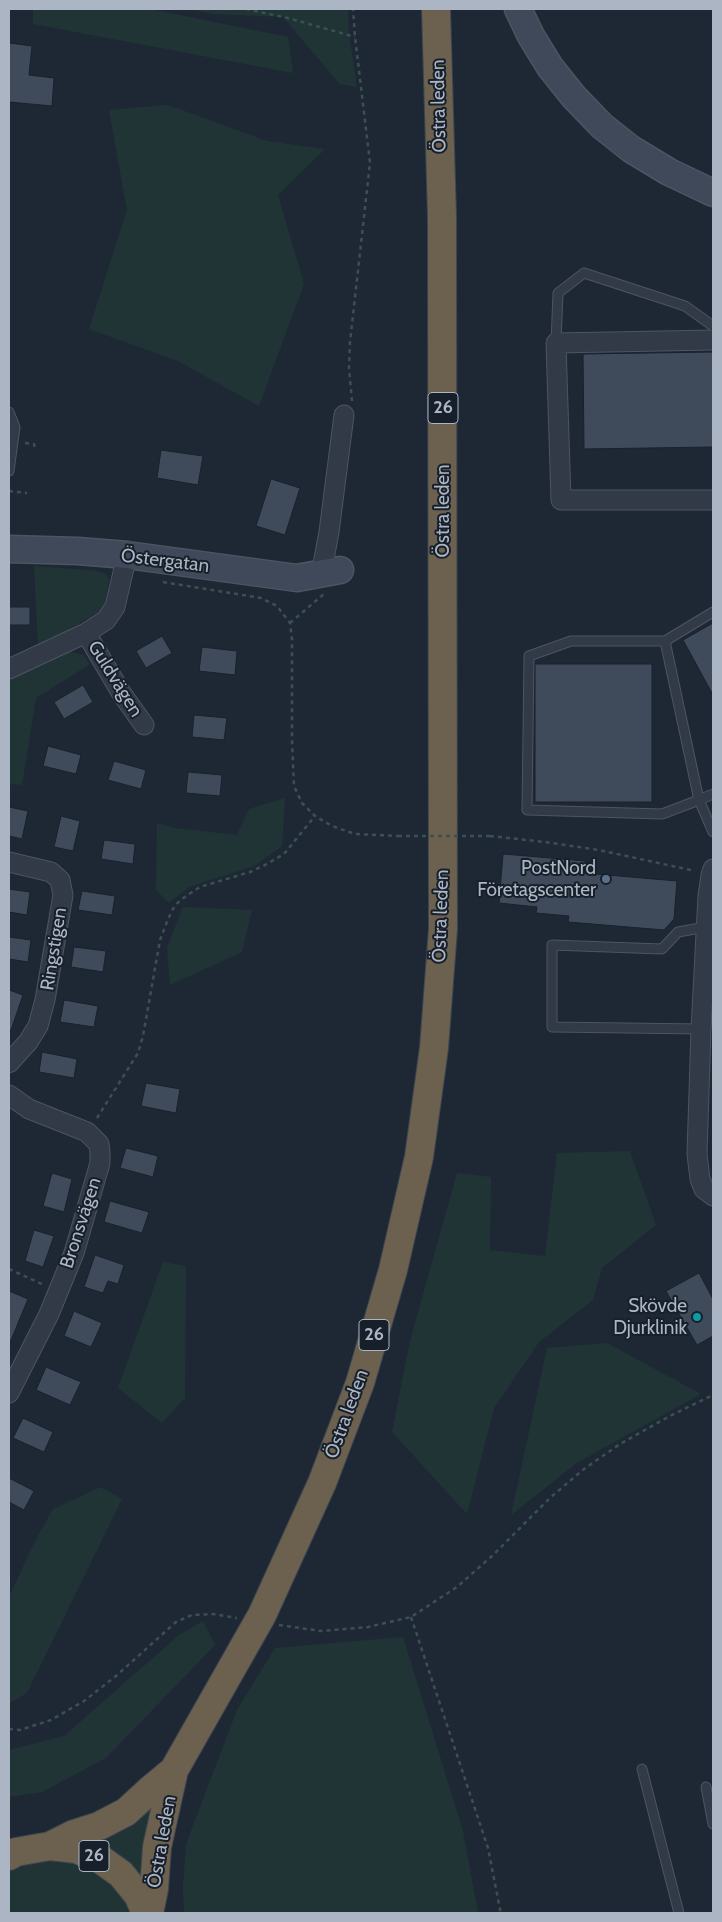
<!DOCTYPE html>
<html>
<head>
<meta charset="utf-8">
<style>
	body { margin:0 }
	#map { position:relative; width:722px; height:1922px; overflow:hidden; background:#1e2835; font-family:Cabin,sans-serif }
	canvas { display:block }
	.frame { position:absolute; inset:0; border:10px solid #abb5c4; pointer-events:none }
</style>
</head>
<body>
<div id="map">
<canvas width="722" height="1922"></canvas>
<div class="frame"></div>
</div>
<script>
const ctx = document.querySelector('canvas').getContext('2d');
ctx.lineJoin = 'round';
function fill(path, color) { ctx.fillStyle = color; ctx.fill(path, 'evenodd'); }
const shape = rows => new Path2D(rows.map(r => 'M' + r).join(''));
function stroke(path, color, width, dash) { ctx.strokeStyle = color; ctx.lineWidth = width; ctx.lineCap = dash ? 'butt' : 'round'; ctx.setLineDash(dash || []); ctx.stroke(path); }
function write(font, color, halo, rows, align = 'center') {
  ctx.font = font + ' Cabin,sans-serif'; ctx.lineWidth = 4; ctx.setLineDash([]); ctx.textBaseline = 'middle'; ctx.strokeStyle = halo; ctx.fillStyle = color; for (const [text, x, y, turn = 0] of rows) {
    ctx.save(); ctx.translate(x, y); ctx.rotate((+turn || 0) * Math.PI / 180); ctx.textAlign = isNaN(turn) ? turn : align; if (halo) ctx.strokeText(text, 0, 0); ctx.fillText(text, 0, 0); ctx.restore();
  }
}
const green = shape([
	[33,9,150,9,288,37,293,73,33,24],
	[190,9,348,9,349,34,357,87,340,84,283,17,213,14],
	[168,105,267,141,325,149,278,195,304,284,259,406,178,361,89,329,127,210,109,110],
	[34,566,99,571,106,574,109,580,105,604,100,611,68,630,38,644],
	[64,652,72,652,83,655,90,664,36,698,22,785,9,784,9,675],
	[285,798,282,846,254,866,189,887,169,903,156,890,157,823,175,828,237,835,249,809],
	[183,907,252,910,242,952,170,985,167,947],
	[630,1151,656,1225,602,1268,593,1300,539,1342,494,1408,467,1514,392,1432,410,1341,457,1173,491,1177,490,1250,545,1256,557,1153],
	[163,1262,186,1266,185,1398,162,1423,118,1388],
	[607,1343,701,1394,578,1462,511,1515,547,1348],
	[101,1487,122,1499,27,1693,9,1703,9,1597,36,1539,53,1509],
	[203,1621,215,1645,106,1758,42,1792,9,1797,9,1750,64,1736,179,1635],
	[403,1637,463,1831,478,1913,184,1913,183,1887,186,1844,237,1710,275,1648],
	[157,1798,146,1892,91,1847,99,1834],
	[59,1855,114,1879,137,1913,9,1913,9,1866]
]);
const building = shape([
	[9,43,32,46,29,75,54,78,52,106,9,102,9,43],
	[713,352,713,447,584,449,583,354,713,352],
	[161,450,203,456,198,485,157,478,161,450],
	[271,479,300,488,285,535,256,526,271,479],
	[9,607,30,607,30,625,9,625,9,607],
	[713,623,713,695,683,640,713,623],
	[162,636,172,653,146,668,136,651,162,636],
	[202,647,237,651,235,675,199,671,202,647],
	[535,664,652,664,652,802,535,802,535,664],
	[83,685,93,702,64,719,54,702,83,685],
	[194,715,227,718,224,740,192,737,194,715],
	[48,746,81,755,76,774,43,766,48,746],
	[114,761,146,770,141,789,108,780,114,761],
	[188,772,222,775,220,796,186,793,188,772],
	[9,807,28,811,22,839,9,836,9,807],
	[61,816,80,821,73,851,54,847,61,816],
	[104,840,135,844,133,864,101,859,104,840],
	[503,854,586,861,584,873,677,881,674,919,664,930,568,922,569,916,536,913,537,907,499,903,503,854],
	[9,889,30,892,27,915,9,912,9,889],
	[82,891,115,896,112,915,78,910,82,891],
	[9,937,31,940,28,962,9,959,9,937],
	[74,947,106,951,103,972,71,967,74,947],
	[9,990,23,995,11,1030,9,1030,9,990],
	[64,1000,98,1006,94,1027,60,1022,64,1000],
	[42,1052,77,1059,74,1078,39,1072,42,1052],
	[146,1083,180,1089,176,1113,141,1106,146,1083],
	[126,1148,158,1156,153,1177,120,1168,126,1148],
	[52,1173,72,1179,64,1212,43,1206,52,1173],
	[110,1201,149,1212,142,1233,104,1222,110,1201],
	[34,1230,54,1236,43,1267,25,1261,34,1230],
	[95,1255,124,1265,118,1284,108,1281,103,1293,84,1287,95,1255],
	[699,1273,713,1299,713,1336,697,1345,666,1291,699,1273],
	[9,1291,28,1299,9,1345,9,1291],
	[74,1311,102,1323,91,1347,64,1336,74,1311],
	[46,1367,81,1382,70,1405,36,1390,46,1367],
	[23,1418,53,1432,44,1452,13,1438,23,1418],
	[9,1478,34,1491,24,1510,9,1502,9,1478]
]);
const path = shape([
	[246,9,288,18,355,37],
	[352,401,349,368,350,342,370,163,355,37,353,9],
	[25,443,34,444,35,448],
	[9,491,27,493],
	[163,582,261,598,277,606,290,623,292,639,292,740,294,786,302,803,315,816,332,826,355,834,398,836],
	[290,623,325,593],
	[490,836,545,842,599,850,695,871],
	[97,1118,138,1053,143,1036,160,940,168,919,175,905,186,896,200,887,250,872,265,865,284,854,315,816],
	[9,1269,44,1285],
	[411,1617,488,1848,500,1909,500,1913],
	[279,1625,321,1631,368,1627,411,1617,457,1587,492,1556,551,1497,584,1469,620,1444,668,1417,713,1395],
	[9,1729,20,1730,51,1720,84,1701,116,1676,176,1622,192,1615,213,1614,237,1618]
]);
const lane = shape([
	[556,343,558,293,584,273,685,306,713,326],
	[9,412,15,427,9,471],
	[665,641,699,800,662,814,527,810,529,656,571,641,665,641,713,612],
	[713,794,699,800,713,832],
	[701,1029,552,1027,552,945,662,949,678,932,706,927],
	[642,1769,679,1913],
	[706,1787,713,1824]
]);
const street = shape([
	[713,340,556,343,561,500,713,500],
	[321,575,329,532,344,415],
	[86,633,122,694,144,725],
	[9,669,86,633,106,620,115,607,127,555],
	[9,862,51,872,60,880,63,895,45,1000,38,1026,28,1042,9,1063],
	[713,869,711,875,708,896,701,1029,697,1154,700,1179,704,1189,713,1196],
	[9,1095,29,1109,87,1132,99,1144,100,1152,100,1163,74,1253,49,1314,9,1393]
]);
const secondary = shape([
	[518,9,531,36,550,67,574,97,602,126,631,149,669,172,713,193],
	[9,549,78,551,127,555,297,578,340,570]
]);
const highway = shape([
	[50,1846,74,1834,99,1826,126,1812,150,1790,174,1770],
	[9,1856,16,1852,50,1846,76,1849,100,1859,121,1874,138,1895,146,1913],
	[149,1913,154,1889,157,1847,174,1770,262,1615,322,1483,360,1383,393,1270,419,1157,434,1048,443,929,442,216,436,9]
]);
const pathBridge = shape([
	[398,836,490,836]
]);
const markers = [
	[606,879,5,"#5c6f8a"],
	[697,1317,5,"#0f9aa8"]
];
const shields = [
	[443,408,30],
	[374,1335,30],
	[94,1856,30]
];
const shieldNames = [
	["26",443,408],
	["26",374,1335],
	["26",94,1856]
];
const streetNames = [
	["Östra leden",439,106,-91],
	["Östra leden",443,511,-90],
	["Östergatan",165,561,7],
	["Guldvägen",115,679,58],
	["Östra leden",441,916,-88],
	["Ringstigen",54,949,-81],
	["Bronsvägen",81,1223,-72],
	["Östra leden",347,1414,-70],
	["Östra leden",162,1842,-80]
];
const poiNames = [
	["PostNord",596,868],
	["Företagscenter",596,890],
	["Skövde",687,1306],
	["Djurklinik",687,1328]
];
fill(green, '#203436');
fill(building, '#3f4b5b');
stroke(building, '#19212c', 1);
stroke(lane, '#4c5561', 11);
stroke(street, '#4c5561', 21);
stroke(secondary, '#4c5561', 29);
stroke(highway, '#3c4550', 30);
stroke(path, '#3a5051', 2.5, [4, 4]);
stroke(lane, '#313a46', 9);
stroke(street, '#313a46', 19);
stroke(secondary, '#3f4959', 26);
stroke(highway, '#6c604e', 28);
stroke(pathBridge, '#3a5051', 2.5, [4, 4]);
for (const [x, y, r, color] of markers) { const dot = new Path2D(); dot.arc(x, y, r, 0, 2 * Math.PI); ctx.fillStyle = color; ctx.fill(dot); stroke(dot, '#171f2a', 2); }
for (const [x, y, w] of shields) { const box = new Path2D(); box.roundRect(x - w / 2, y - 15.5, w, 31, 4); ctx.fillStyle = '#171f2a'; ctx.fill(box); stroke(box, '#abb5c4', 1); }
write('bold 18px', '#abb5c4', null, shieldNames);
write('19px', '#abb5c4', '#171f2a', streetNames);
write('19px', '#abb5c4', '#171f2a', poiNames, 'right');
</script>
</body>
</html>
